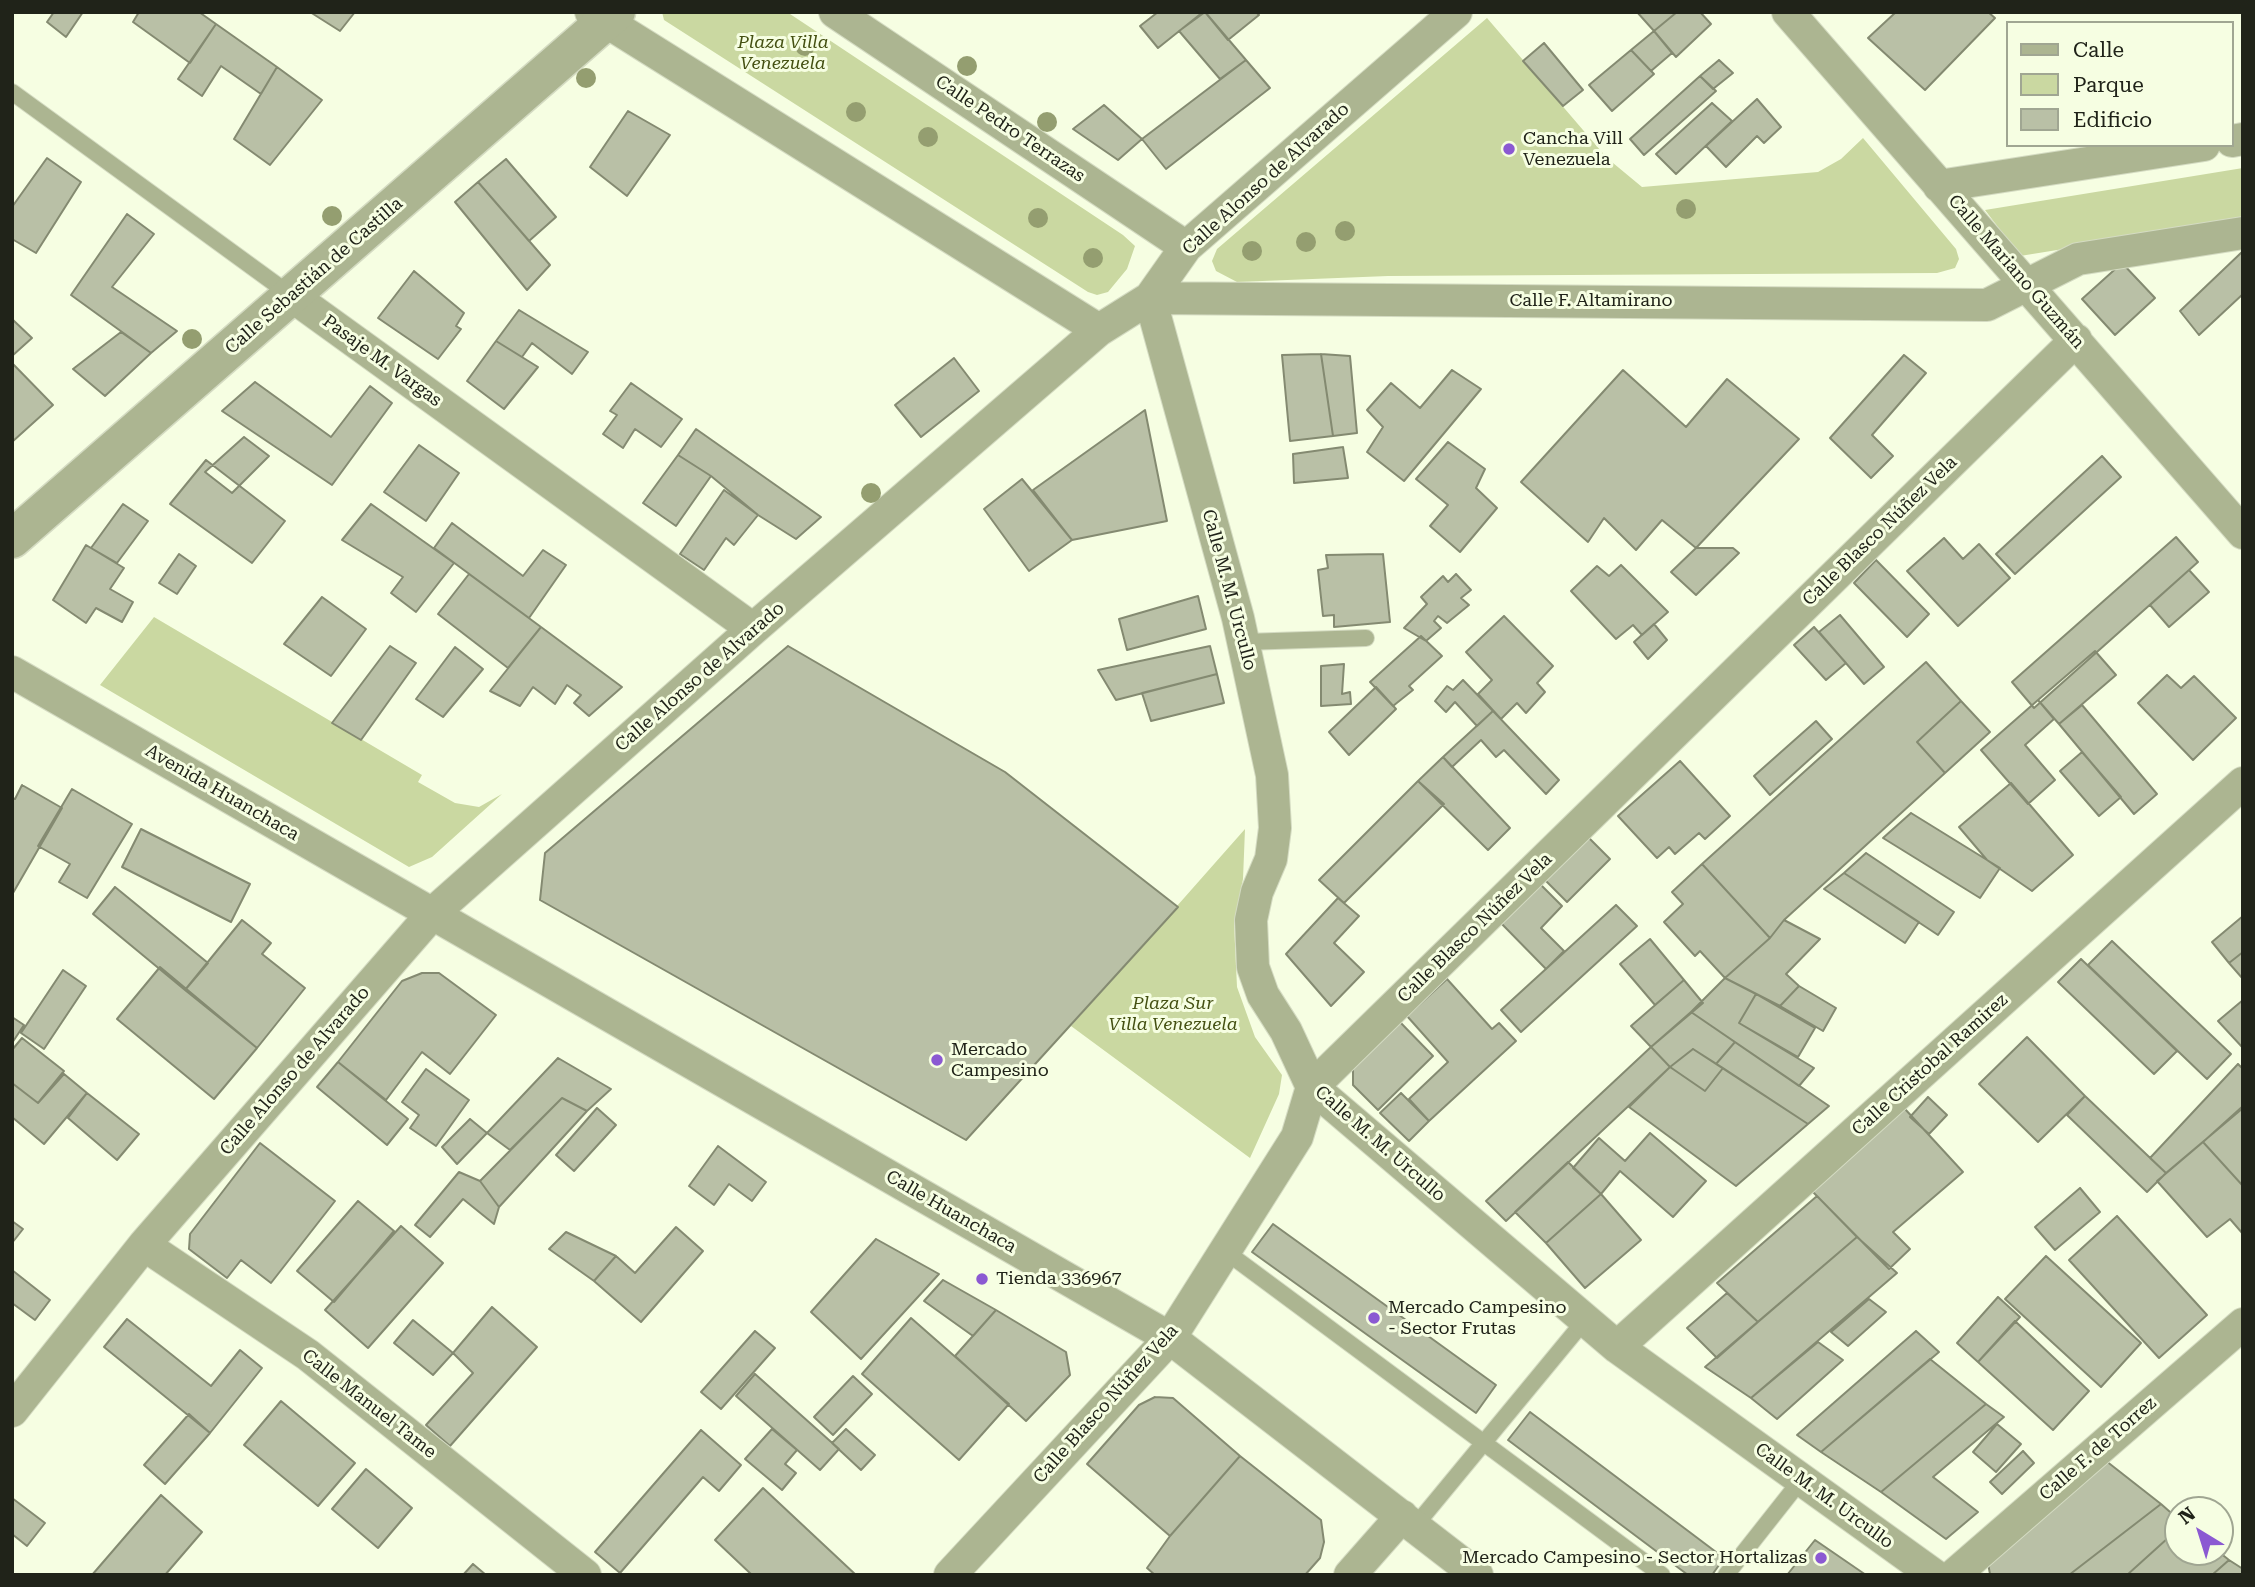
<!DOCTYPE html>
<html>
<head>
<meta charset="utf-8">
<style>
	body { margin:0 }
	#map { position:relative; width:2255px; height:1587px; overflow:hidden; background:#f6fee2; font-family:"Roboto Serif",serif }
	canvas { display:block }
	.frame { position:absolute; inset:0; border:14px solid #202319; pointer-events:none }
	.legend { position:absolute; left:2006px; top:21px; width:228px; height:126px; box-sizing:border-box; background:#f6fee2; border:2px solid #a0a692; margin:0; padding:9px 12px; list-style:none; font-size:21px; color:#202319 }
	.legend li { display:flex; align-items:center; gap:14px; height:35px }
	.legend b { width:35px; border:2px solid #a0a692 }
	.north { position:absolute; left:2164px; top:1496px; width:70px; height:70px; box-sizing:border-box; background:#f6fee2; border:2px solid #a0a692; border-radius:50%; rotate:322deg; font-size:19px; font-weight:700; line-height:28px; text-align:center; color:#202319 }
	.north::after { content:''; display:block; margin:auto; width:24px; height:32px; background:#8b59d2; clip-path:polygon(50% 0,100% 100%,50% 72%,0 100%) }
</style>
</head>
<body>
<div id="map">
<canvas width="2255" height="1587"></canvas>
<div class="frame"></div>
<ul class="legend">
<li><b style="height:9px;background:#acb591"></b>Calle</li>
<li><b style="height:19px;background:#cad8a1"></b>Parque</li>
<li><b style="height:19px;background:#b9c0a6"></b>Edificio</li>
</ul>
<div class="north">N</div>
</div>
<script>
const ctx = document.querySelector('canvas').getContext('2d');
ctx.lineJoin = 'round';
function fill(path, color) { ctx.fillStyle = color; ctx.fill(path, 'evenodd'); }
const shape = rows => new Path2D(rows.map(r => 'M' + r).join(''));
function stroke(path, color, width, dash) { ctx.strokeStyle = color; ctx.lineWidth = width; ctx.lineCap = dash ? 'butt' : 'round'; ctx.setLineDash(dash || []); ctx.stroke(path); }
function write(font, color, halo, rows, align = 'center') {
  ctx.font = font + ' "Roboto Serif",serif'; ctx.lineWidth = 6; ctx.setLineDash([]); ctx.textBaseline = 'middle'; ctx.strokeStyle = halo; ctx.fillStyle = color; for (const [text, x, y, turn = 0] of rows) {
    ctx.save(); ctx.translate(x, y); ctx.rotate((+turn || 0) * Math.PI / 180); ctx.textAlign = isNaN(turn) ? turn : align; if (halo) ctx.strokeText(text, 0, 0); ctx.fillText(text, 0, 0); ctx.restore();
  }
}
const green = shape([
	[662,12,787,12,1123,235,1135,246,1127,269,1108,292,1097,295,1088,292,664,20],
	[1487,18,1607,158,1642,187,1818,172,1841,159,1863,138,1956,249,1959,259,1955,268,1937,273,1388,276,1237,282,1216,271,1212,261,1217,249],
	[2243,168,2243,220,2020,256,1985,210],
	[154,617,422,775,418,782,455,803,479,807,502,794,432,857,409,867,100,685],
	[1245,829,1243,879,1234,923,1237,987,1255,1037,1282,1075,1279,1094,1250,1158,1071,1026]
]);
const building = shape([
	[54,12,83,12,66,37,47,22,54,12],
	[139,12,199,12,216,24,190,63,133,22,139,12],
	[310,12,355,12,340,31,310,12],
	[1158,12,1203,12,1158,48,1140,26,1158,12],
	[1205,12,1256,12,1259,15,1228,40,1205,12],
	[1205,12,1246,60,1220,79,1179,31,1205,12],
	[1637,12,1677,12,1654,31,1637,12],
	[1677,12,1700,12,1711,24,1676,57,1654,31,1677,12],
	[1896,12,1988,12,1995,18,1925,90,1868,38,1896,12],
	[216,24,277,67,261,94,221,66,202,96,178,79,216,24],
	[1654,31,1672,53,1651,71,1631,50,1654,31],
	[1544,43,1583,90,1563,106,1523,61,1544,43],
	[1631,50,1654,74,1612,111,1589,85,1631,50],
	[1246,60,1270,88,1166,169,1142,139,1246,60],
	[1719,60,1733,73,1713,89,1700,76,1719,60],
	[277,67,322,100,270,165,234,139,277,67],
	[1700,76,1716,91,1644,155,1630,139,1700,76],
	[1757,99,1781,127,1764,143,1757,136,1726,167,1706,146,1757,99],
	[1712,103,1732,121,1676,174,1656,154,1712,103],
	[1104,105,1142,139,1118,160,1073,129,1104,105],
	[628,111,670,135,627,196,590,167,628,111],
	[47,158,81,182,36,253,12,239,12,207,47,158],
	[506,159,556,217,529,241,478,182,506,159],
	[478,182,550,265,527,290,455,202,478,182],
	[127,214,154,234,112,287,177,331,151,353,71,295,127,214],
	[2243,251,2243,294,2199,335,2180,311,2243,251],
	[2122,263,2155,298,2115,335,2082,299,2122,263],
	[414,271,464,313,456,326,461,329,438,359,378,318,414,271],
	[519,310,588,352,572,374,532,343,522,357,496,341,519,310],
	[12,319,32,338,12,356,12,319],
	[121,332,151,353,105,396,73,369,121,332],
	[496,341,538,367,504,409,467,381,496,341],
	[1321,354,1333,436,1290,441,1282,355,1321,354],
	[1321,354,1350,356,1357,433,1333,436,1321,354],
	[1904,355,1926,373,1872,435,1893,456,1871,478,1830,438,1904,355],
	[954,358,979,391,921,437,895,405,954,358],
	[12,363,53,405,12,442,12,363],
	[1452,370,1481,389,1404,481,1367,452,1383,427,1367,410,1391,383,1420,408,1452,370],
	[1623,370,1686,427,1727,379,1799,439,1696,548,1662,520,1636,550,1604,518,1588,542,1521,482,1623,370],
	[255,382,331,437,370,386,392,403,332,485,222,411,255,382],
	[631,383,682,419,661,447,635,429,623,448,603,434,617,415,610,411,631,383],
	[1145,410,1167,521,1072,540,1033,490,1145,410],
	[696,429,821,517,796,539,758,515,711,476,678,455,696,429],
	[244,437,269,456,232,493,205,472,244,437],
	[1448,442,1485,469,1476,488,1497,508,1460,552,1430,526,1448,505,1416,479,1448,442],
	[419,445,459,473,426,521,384,492,419,445],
	[1343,447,1348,478,1294,483,1293,454,1343,447],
	[678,455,711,476,676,526,643,503,678,455],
	[2102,456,2121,477,2015,574,1996,554,2102,456],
	[206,460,285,521,252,563,170,504,206,460],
	[1022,479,1072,540,1029,571,984,509,1022,479],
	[724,490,758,515,734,545,726,538,704,570,680,554,724,490],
	[123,504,148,521,117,563,91,548,123,504],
	[371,504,454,563,416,612,391,593,403,577,342,540,371,504],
	[452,523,523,576,543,550,566,565,529,618,434,548,452,523],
	[2176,537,2198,562,2034,708,2012,682,2176,537],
	[1944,538,1963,559,1979,544,2010,578,1958,626,1907,571,1944,538],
	[86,545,124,568,110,589,133,602,122,622,96,608,86,623,53,600,86,545],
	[1696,548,1733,548,1739,553,1696,595,1671,572,1696,548],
	[179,554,196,566,177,594,159,583,179,554],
	[1383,554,1390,622,1334,627,1334,615,1323,616,1318,570,1328,568,1326,555,1383,554],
	[1876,560,1929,614,1907,637,1854,583,1876,560],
	[1621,565,1668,612,1642,635,1633,625,1616,639,1571,591,1597,566,1609,576,1621,565],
	[2189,570,2209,592,2169,627,2150,605,2189,570],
	[469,574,541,627,508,668,438,614,469,574],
	[1456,574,1471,590,1461,598,1469,605,1447,623,1438,616,1434,621,1441,628,1426,641,1404,628,1427,604,1421,597,1443,576,1448,582,1456,574],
	[1198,596,1206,629,1127,650,1119,619,1198,596],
	[322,597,366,629,331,676,284,644,322,597],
	[1840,615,1884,667,1864,684,1819,632,1840,615],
	[1504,616,1553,666,1537,683,1545,692,1526,713,1517,703,1501,719,1478,694,1492,680,1466,652,1504,616],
	[1654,624,1667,640,1648,659,1634,642,1654,624],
	[541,627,622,687,589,716,574,703,581,695,567,685,555,704,533,687,520,706,490,691,541,627],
	[1814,627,1846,663,1826,680,1794,645,1814,627],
	[1421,636,1442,656,1409,686,1413,690,1393,706,1370,682,1421,636],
	[390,646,416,663,361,740,332,723,390,646],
	[788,646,1005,772,1178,907,966,1140,540,900,545,853,788,646],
	[1210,646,1217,674,1116,700,1098,670,1210,646],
	[455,647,483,669,443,717,416,699,455,647],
	[2095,651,2116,675,2059,724,2038,700,2095,651],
	[1926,662,1961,701,1917,742,1945,773,1784,920,1770,938,1702,864,1926,662],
	[1344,664,1342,694,1350,692,1351,704,1321,706,1321,666,1344,664],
	[1217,674,1224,703,1151,721,1142,693,1217,674],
	[2167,675,2181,688,2194,676,2236,718,2193,760,2138,703,2167,675],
	[1463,680,1493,711,1477,726,1455,702,1446,712,1435,701,1447,686,1453,690,1463,680],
	[1376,687,1396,709,1349,755,1329,732,1376,687],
	[2038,700,2054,719,2025,745,2055,780,2028,804,1981,750,2038,700],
	[1961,701,1990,732,1945,773,1917,742,1961,701],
	[2082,705,2157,794,2134,814,2059,724,2082,705],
	[1493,711,1559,780,1546,794,1504,750,1496,757,1481,740,1452,767,1443,757,1493,711],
	[1816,721,1832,739,1770,795,1754,776,1816,721],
	[2082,752,2121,797,2099,816,2060,771,2082,752],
	[1443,757,1510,828,1488,850,1418,781,1443,757],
	[1680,761,1730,816,1705,839,1699,833,1675,854,1669,847,1657,858,1618,816,1680,761],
	[1418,781,1444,804,1344,903,1319,880,1418,781],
	[2011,783,2073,855,2032,891,1987,860,1959,827,2011,783],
	[22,785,62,808,13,893,12,798,15,799,22,785],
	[72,789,132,824,87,898,59,882,70,864,38,846,72,789],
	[1911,813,2000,868,1980,898,1883,838,1911,813],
	[141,829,250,884,231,922,122,867,141,829],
	[1583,832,1610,859,1567,902,1540,875,1583,832],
	[1866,853,1954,912,1938,935,1844,873,1866,853],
	[1702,864,1770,938,1725,978,1700,951,1695,956,1664,922,1683,904,1672,892,1702,864],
	[1844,873,1919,922,1905,943,1824,889,1844,873],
	[1536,880,1562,906,1541,928,1564,951,1546,969,1496,918,1536,880],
	[115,887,208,963,185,990,93,914,115,887],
	[1338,898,1359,916,1334,943,1364,972,1331,1006,1286,954,1338,898],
	[1616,905,1637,926,1521,1032,1501,1010,1616,905],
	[2243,916,2243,952,2229,963,2212,942,2243,916],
	[242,920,271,943,262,954,305,988,257,1048,185,990,242,920],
	[1784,920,1820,939,1786,974,1799,986,1780,1006,1725,978,1770,938,1784,920],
	[1650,939,1684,980,1655,1005,1620,964,1650,939],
	[2112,941,2231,1054,2207,1079,2088,965,2112,941],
	[2243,952,2243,979,2229,963,2243,952],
	[2081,959,2177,1051,2154,1074,2058,982,2081,959],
	[160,967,257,1048,214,1099,117,1019,160,967],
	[63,970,86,986,44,1049,21,1033,63,970],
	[422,973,439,973,496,1015,450,1074,422,1052,386,1100,338,1062,402,981,422,973],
	[1725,978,1756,994,1739,1023,1814,1068,1799,1086,1691,1012,1725,978],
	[1447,979,1492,1029,1499,1023,1516,1041,1429,1121,1409,1099,1448,1062,1407,1016,1447,979],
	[1684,980,1703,1003,1651,1047,1631,1026,1684,980],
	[1799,986,1836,1008,1823,1031,1780,1006,1799,986],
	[1756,994,1815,1028,1798,1057,1739,1023,1756,994],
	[2243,1000,2243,1048,2218,1021,2243,1000],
	[1691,1012,1735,1042,1716,1064,1693,1049,1670,1067,1651,1047,1691,1012],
	[12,1017,24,1025,12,1043,12,1017],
	[1398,1020,1433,1056,1378,1110,1353,1085,1353,1065,1398,1020],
	[2027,1037,2085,1096,2038,1142,1979,1084,2027,1037],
	[22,1038,64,1071,38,1103,12,1083,12,1050,22,1038],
	[1735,1042,1829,1106,1808,1124,1716,1064,1735,1042],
	[1651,1047,1670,1067,1506,1221,1486,1201,1651,1047],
	[1693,1049,1723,1068,1705,1091,1670,1067,1693,1049],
	[558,1058,611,1089,587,1111,562,1098,510,1150,487,1133,558,1058],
	[338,1062,408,1119,387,1145,317,1087,338,1062],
	[2238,1064,2243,1069,2243,1108,2166,1173,2150,1158,2238,1064],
	[1670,1067,1705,1091,1723,1068,1808,1124,1736,1186,1629,1107,1670,1067],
	[426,1069,469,1100,436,1146,410,1128,419,1115,402,1102,426,1069],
	[64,1074,87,1093,44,1144,12,1117,12,1083,38,1103,64,1074],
	[87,1093,139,1134,117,1160,68,1118,87,1093],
	[1401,1093,1429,1121,1409,1141,1380,1113,1401,1093],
	[2085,1096,2166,1173,2147,1192,2067,1115,2085,1096],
	[1928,1097,1947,1115,1929,1134,1910,1117,1928,1097],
	[562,1098,587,1111,499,1207,480,1181,562,1098],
	[2243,1106,2243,1186,2203,1142,2243,1106],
	[597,1108,616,1125,574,1171,556,1155,597,1108],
	[1905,1109,1963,1172,1893,1232,1910,1249,1889,1269,1811,1190,1905,1109],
	[470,1119,487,1133,457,1164,442,1147,470,1119],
	[1650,1133,1706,1181,1673,1217,1620,1171,1601,1194,1573,1168,1599,1138,1625,1161,1650,1133],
	[2203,1142,2243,1186,2243,1234,2230,1219,2207,1237,2157,1181,2203,1142],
	[260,1143,335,1201,271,1283,241,1260,227,1278,189,1249,190,1234,260,1143],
	[718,1146,766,1182,752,1201,729,1184,714,1205,689,1186,718,1146],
	[1568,1162,1601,1194,1546,1243,1515,1212,1568,1162],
	[459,1172,480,1181,499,1207,494,1224,463,1199,430,1237,415,1225,459,1172],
	[2080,1188,2100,1212,2055,1250,2035,1227,2080,1188],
	[1601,1194,1641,1240,1585,1288,1546,1243,1601,1194],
	[1817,1196,1857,1237,1758,1322,1717,1283,1817,1196],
	[358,1201,394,1231,334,1302,297,1271,358,1201],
	[2117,1216,2207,1315,2159,1358,2069,1260,2117,1216],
	[12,1221,23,1229,12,1243,12,1221],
	[1273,1224,1496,1385,1476,1413,1252,1252,1273,1224],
	[401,1226,443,1263,368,1348,325,1310,401,1226],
	[676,1227,703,1251,641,1322,594,1281,616,1256,635,1273,676,1227],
	[566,1232,616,1256,594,1281,549,1249,566,1232],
	[1857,1237,1897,1273,1751,1398,1705,1367,1857,1237],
	[876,1239,939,1274,861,1359,811,1312,876,1239],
	[2046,1256,2141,1343,2101,1387,2005,1299,2046,1256],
	[12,1270,50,1300,35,1320,12,1303,12,1270],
	[943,1280,996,1310,973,1336,924,1301,943,1280],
	[1727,1293,1758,1322,1717,1358,1687,1328,1727,1293],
	[1998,1297,2020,1317,1978,1362,1957,1343,1998,1297],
	[1869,1299,1886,1312,1848,1346,1831,1332,1869,1299],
	[492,1307,537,1347,450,1446,426,1425,473,1373,453,1353,492,1307],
	[996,1310,1066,1352,1070,1375,1026,1421,955,1356,996,1310],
	[911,1318,1009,1404,959,1460,862,1374,911,1318],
	[127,1319,211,1386,240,1350,262,1368,210,1433,104,1347,127,1319],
	[413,1320,453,1353,433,1375,394,1343,413,1320],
	[2015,1321,2089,1391,2053,1430,1978,1362,2015,1321],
	[755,1331,775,1348,721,1409,701,1392,755,1331],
	[1916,1331,1939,1352,1821,1452,1797,1435,1916,1331],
	[1818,1342,1843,1360,1777,1419,1751,1398,1818,1342],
	[1930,1359,1986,1404,1881,1492,1821,1452,1930,1359],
	[755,1374,839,1449,820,1470,736,1396,755,1374],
	[853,1376,872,1394,833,1435,814,1417,853,1376],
	[1155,1397,1173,1398,1240,1456,1170,1536,1087,1464,1139,1405,1155,1397],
	[281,1401,355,1463,318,1506,244,1445,281,1401],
	[1986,1404,2004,1417,1933,1477,1978,1512,1946,1539,1881,1492,1986,1404],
	[1530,1412,1724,1558,1712,1575,1688,1575,1508,1440,1530,1412],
	[189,1414,210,1433,165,1484,144,1465,189,1414],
	[1997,1424,2021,1444,1996,1472,1973,1452,1997,1424],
	[772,1429,797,1450,785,1464,796,1473,782,1490,745,1459,772,1429],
	[846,1429,875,1455,861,1470,832,1443,846,1429],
	[701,1430,741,1465,719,1491,703,1477,620,1573,595,1552,701,1430],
	[2023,1451,2034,1463,2002,1494,1990,1482,2023,1451],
	[1240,1456,1321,1520,1324,1542,1320,1558,1305,1575,1155,1575,1147,1568,1170,1536,1240,1456],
	[2101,1457,2161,1504,2069,1575,1990,1574,1987,1558,2101,1457],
	[366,1469,412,1508,378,1548,332,1509,366,1469],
	[763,1488,856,1575,752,1575,715,1540,763,1488],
	[161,1495,202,1532,165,1575,92,1575,161,1495],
	[12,1498,45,1523,27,1546,12,1534,12,1498],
	[2161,1504,2178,1519,2178,1529,2127,1575,2069,1575,2161,1504],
	[2178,1529,2178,1552,2219,1552,2229,1560,2212,1575,2127,1575,2178,1529],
	[1815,1540,1866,1575,1787,1575,1815,1540],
	[2229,1560,2243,1569,2243,1575,2212,1575,2229,1560],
	[473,1564,486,1575,463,1575,473,1564]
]);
const service = shape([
	[12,92,292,296],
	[1244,642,1366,638],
	[1225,1251,1662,1575],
	[1415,1526,1585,1320],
	[1726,1575,1801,1480]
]);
const minor = shape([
	[591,12,1099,330],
	[835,12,1186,247],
	[1788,12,2243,533],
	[2232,141,2243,139],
	[1939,186,2204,145],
	[292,296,753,629],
	[1150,298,1238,618,1272,775,1275,828,1271,859,1257,892,1251,920,1253,967,1263,995,1286,1031,1312,1087,1617,1347,1934,1575],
	[1150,298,1987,305,2078,259,2243,233],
	[12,672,1170,1338,1477,1575],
	[144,1245,308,1355,585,1575],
	[1617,1347,2243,783],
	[12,1411,144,1245,433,913,753,629,1099,330,1150,298,1186,247,1456,12],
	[950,1575,1170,1338,1297,1137,1312,1087,2076,340],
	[1350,1575,1402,1516],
	[1954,1575,2243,1324]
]);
const tertiary = shape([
	[12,539,616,12]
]);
const trees = [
	[805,46],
	[967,66],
	[586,78],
	[856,112],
	[1047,122],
	[928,137],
	[1686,209],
	[332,216],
	[1038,218],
	[1345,231],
	[1306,242],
	[1252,251],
	[1093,258],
	[192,339],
	[871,493]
];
const markers = [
	[1509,149,7,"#8b59d2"],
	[937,1060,7,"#8b59d2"],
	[982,1279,7,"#8b59d2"],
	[1374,1318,7,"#8b59d2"],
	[1821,1558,7,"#8b59d2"]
];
const parkNames = [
	["Plaza Villa",783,43],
	["Venezuela",783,64],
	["Plaza Sur",1173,1004],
	["Villa Venezuela",1173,1025]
];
const streetNames = [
	["Calle Pedro Terrazas",1010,129,34],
	["Calle Alonso de Alvarado",1266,179,-42],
	["Calle Mariano Guzmán",2016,272,49],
	["Calle Sebastián de Castilla",314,276,-41],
	["Calle F. Altamirano",1591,301],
	["Pasaje M. Vargas",382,361,36],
	["Calle Blasco Núñez Vela",1880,531,-44],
	["Calle M. M. Urcullo",1229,590,75],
	["Calle Alonso de Alvarado",700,677,-41],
	["Avenida Huanchaca",222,793,30],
	["Calle Blasco Núñez Vela",1475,928,-44],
	["Calle Cristobal Ramirez",1930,1065,-42],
	["Calle Alonso de Alvarado",295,1071,-49],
	["Calle M. M. Urcullo",1380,1144,41],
	["Calle Huanchaca",951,1212,30],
	["Calle Manuel Tame",369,1404,38],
	["Calle Blasco Núñez Vela",1106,1404,-48],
	["Calle F. de Torrez",2098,1449,-41],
	["Calle M. M. Urcullo",1824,1496,36]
];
const poiNames = [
	["Cancha Vill",1523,139],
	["Venezuela",1523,160],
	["Mercado",951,1050],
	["Campesino",951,1071],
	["Tienda 336967",996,1279],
	["Mercado Campesino",1388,1308],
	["- Sector Frutas",1388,1329],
	["Mercado Campesino - Sector Hortalizas",1807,1558,"right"]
];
fill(green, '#cad8a1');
fill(building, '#b9c0a6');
stroke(building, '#848a71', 2);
stroke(service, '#d4dbc2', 18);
stroke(minor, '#d4dbc2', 34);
stroke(tertiary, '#d4dbc2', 41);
stroke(service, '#acb591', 16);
stroke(minor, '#acb591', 32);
stroke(tertiary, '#acb591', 38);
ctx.fillStyle = '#949e70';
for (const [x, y] of trees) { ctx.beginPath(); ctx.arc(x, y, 10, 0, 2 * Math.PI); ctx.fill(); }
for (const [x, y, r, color] of markers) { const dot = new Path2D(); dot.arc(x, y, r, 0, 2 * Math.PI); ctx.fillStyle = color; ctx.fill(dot); stroke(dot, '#f6fee2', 2.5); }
write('italic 18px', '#445012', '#f6fee2', parkNames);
write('18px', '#202319', '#f6fee2', streetNames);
write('18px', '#202319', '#f6fee2', poiNames, 'left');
</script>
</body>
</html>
